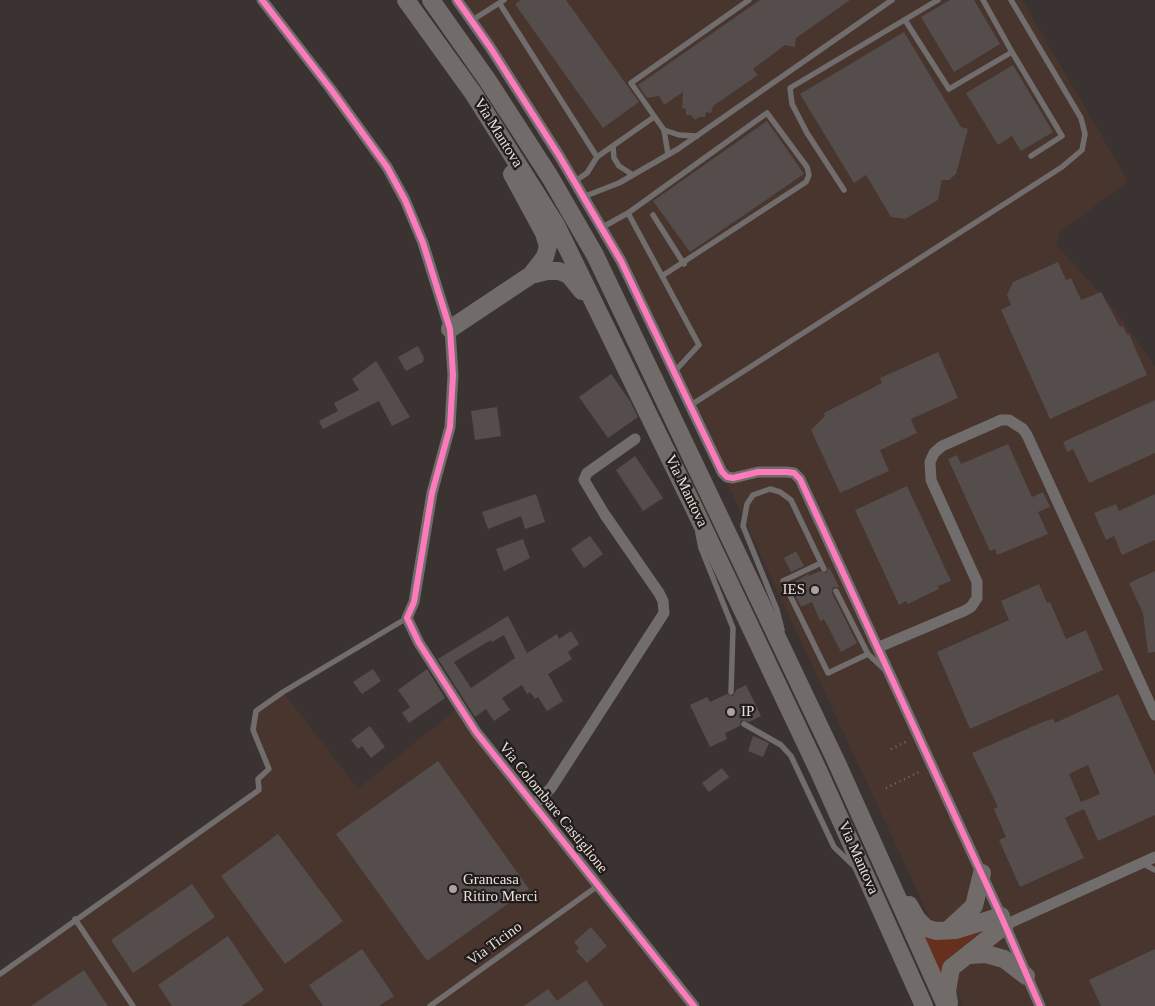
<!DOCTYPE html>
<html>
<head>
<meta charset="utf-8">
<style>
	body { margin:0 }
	canvas { display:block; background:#3b3331 }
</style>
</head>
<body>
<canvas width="1155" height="1006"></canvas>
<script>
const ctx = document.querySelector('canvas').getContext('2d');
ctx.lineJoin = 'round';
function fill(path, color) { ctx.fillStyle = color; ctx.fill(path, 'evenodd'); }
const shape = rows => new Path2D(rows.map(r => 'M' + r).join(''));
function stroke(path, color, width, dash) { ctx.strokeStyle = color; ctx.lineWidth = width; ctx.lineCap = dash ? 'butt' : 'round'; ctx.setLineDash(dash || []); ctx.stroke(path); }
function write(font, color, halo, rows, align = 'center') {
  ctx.font = font + ' "Times New Roman",serif'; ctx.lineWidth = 4.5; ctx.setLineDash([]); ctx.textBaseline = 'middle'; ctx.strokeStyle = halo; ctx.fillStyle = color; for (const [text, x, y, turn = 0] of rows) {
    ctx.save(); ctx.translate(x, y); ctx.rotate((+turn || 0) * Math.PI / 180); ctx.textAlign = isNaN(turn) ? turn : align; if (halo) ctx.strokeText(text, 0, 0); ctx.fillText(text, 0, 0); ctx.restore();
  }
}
const built = shape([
	[457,0,1022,0,1128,181,1059,233,1056,245,1115,310,1155,367,1155,1006,963,1006,949,976,936,931,722,472,621,261],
	[283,692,358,789,458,708,694,1006,0,1006,0,974,259,791,258,779,269,769,253,730,256,711]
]);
const green = shape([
	[986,928,949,957,939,976,919,931]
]);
const building = shape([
	[521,0,566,0,639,102,603,128,515,4],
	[760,0,850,0,796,38,795,47,785,45,753,69,758,75,713,106,711,113,706,112,705,117,699,117,695,120,691,115,686,115,686,109,682,108,683,92,664,105,659,96,647,98,638,85],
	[950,0,974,0,1000,44,954,72,921,17],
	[904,32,961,127,968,129,956,174,949,180,942,180,938,200,905,219,891,217,866,175,854,183,800,94],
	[1013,65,1053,132,1021,151,1012,136,998,145,966,93],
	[767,121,804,174,690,252,653,201],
	[1058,262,1066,280,1071,278,1081,300,1101,292,1120,327,1123,326,1127,335,1129,334,1147,375,1050,419,1001,310,1011,305,1007,295,1013,282],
	[418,346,424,358,423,362,406,371,398,357],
	[938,352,958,398,911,419,917,433,880,450,889,471,840,493,811,430,825,416,824,413,882,383,880,378],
	[376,361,410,417,392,426,379,401,323,429,319,421,338,411,334,403,359,390,352,379],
	[611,374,630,401,638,417,608,438,579,397],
	[1155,400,1155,453,1089,483,1073,449,1067,452,1063,442],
	[497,407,501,436,475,440,471,411],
	[1008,444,1032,497,1043,492,1050,507,1038,512,1048,534,997,555,995,549,990,551,948,459,957,455,961,464],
	[635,456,663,498,643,511,616,470],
	[907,486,951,581,938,586,939,589,908,604,906,601,899,605,855,510],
	[536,494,545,522,525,529,521,516,488,529,482,512],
	[1155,494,1155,540,1122,555,1114,536,1106,540,1094,513,1116,504,1119,511],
	[590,536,603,554,584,568,571,549],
	[523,539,530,558,504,571,496,549],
	[796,551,804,566,791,572,784,558],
	[829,567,839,587,833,587,832,593,857,643,841,652,824,619,820,621,812,602,801,607,790,585,808,574,809,576,820,571,826,573],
	[1155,571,1155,652,1148,653,1143,613,1129,583],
	[1039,584,1047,603,1050,602,1066,639,1086,630,1103,670,970,729,937,652,1009,620,1001,601],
	[508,616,527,653,557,634,559,639,571,631,579,644,568,652,572,659,548,674,563,701,547,711,538,697,535,699,530,692,527,694,522,685,502,698,510,710,494,721,486,709,475,717,438,659],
	[504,635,515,658,471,688,454,662,491,640,492,642],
	[373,669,381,681,362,694,353,682],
	[427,669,445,698,409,723,402,713,410,707,398,690],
	[746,685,761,716,749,722,741,720,740,726,725,733,727,739,710,747,690,705,707,697,710,702,727,694,733,696,736,690],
	[1118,694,1155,775,1155,815,1098,841,1084,809,1065,818,1084,858,1020,887,999,840,1006,837,994,809,998,807,972,753,1045,721,1053,719,1055,723],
	[1088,765,1100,794,1081,802,1069,774],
	[370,726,385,747,371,758,362,746,358,749,351,740],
	[753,736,769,743,763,757,748,751],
	[438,761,529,889,427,961,336,834],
	[722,768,729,777,709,792,702,783],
	[278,834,343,921,285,964,221,876],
	[192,884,215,917,133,973,111,940],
	[591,927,607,946,587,963,576,951,579,948,574,942],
	[228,936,264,990,242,1006,172,1006,158,985],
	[362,949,394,996,379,1006,323,1006,309,985],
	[1155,949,1155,1006,1101,1006,1089,980],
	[84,970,108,1006,31,1006,53,991],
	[586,980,604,1006,524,1006,548,989,557,1001]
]);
const path = shape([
	[891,749,908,741],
	[886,788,921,771]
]);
const service = shape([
	[500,4,597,157],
	[905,20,949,89,1012,52,983,0],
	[471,21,504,0],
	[1012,52,1062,136,1031,156],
	[664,130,668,154],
	[697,136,679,135,664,130,631,83,749,0],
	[613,146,614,158,619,166,633,175],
	[574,182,587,173,597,157,654,117],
	[844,190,807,133,792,104,790,88,938,0],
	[583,197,619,183,678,149,892,0],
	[653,215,684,264],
	[601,228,628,213,662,276,806,182,809,175,807,167,767,113,628,213],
	[662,276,699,345,675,371],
	[691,405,1062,167,1082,150,1085,134,1081,118,1011,0],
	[698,533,701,548,733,628,731,692],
	[821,563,783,581,828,673,868,654],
	[836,591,868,654,884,669],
	[782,630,777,610,743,526,747,504,753,495,770,489,780,492,791,500,824,569],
	[744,724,781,745,791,756,834,847,855,867],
	[1142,863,1155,870],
	[75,919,133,1006],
	[0,974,259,790,258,779,269,769,253,730,256,711,283,692,407,618],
	[430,1006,599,885]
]);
const minor = shape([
	[262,0,330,88,387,167,405,200,423,243,450,329,453,375,450,427,432,493,414,602,407,618,419,643,476,732,694,1006],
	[457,0,490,47,560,157,621,261,722,472,727,477,733,478,758,472,787,472,794,473,800,479,1001,916,1040,1006],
	[879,647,964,611,971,607,977,598,977,582,931,480,930,462,934,453,942,446,1001,420,1009,420,1023,429,1027,435,1155,715],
	[534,805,551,788,664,613,663,601,659,593,605,515,584,480,587,473,635,439],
	[1005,925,1155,857]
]);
const trunk = shape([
	[406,0,473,93,556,225,694,508,819,772,924,1006],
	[431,0,488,81,550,177,595,255,836,761,946,1006],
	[531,275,547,271,559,271,569,275,582,291],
	[450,329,531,275,545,257,548,246,544,233,512,174],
	[909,905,917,919,926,928,936,931,956,930,1001,916],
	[948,930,974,906,982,873],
	[970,955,986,954,1004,959,1026,976],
	[949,1003,947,991,951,968,1005,925]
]);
const cycleway = shape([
	[262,0,330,88,387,167,405,200,423,243,450,329,453,375,450,427,432,493,414,602,407,618,419,643,476,732,694,1006],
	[457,0,490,47,560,157,621,261,722,472,727,477,733,478,758,472,787,472,794,473,800,479,1001,916,1040,1006]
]);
const markers = [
	[815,590,5,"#aca3a1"],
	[731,712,5,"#aca3a1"],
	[453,889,5,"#aca3a1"]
];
const streetNames = [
	["Via Mantova",498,133,58],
	["Via Mantova",686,491,64],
	["Via Colombare Castiglione",553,808,51],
	["Via Mantova",858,858,66],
	["Via Ticino",495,944,-36]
];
const poiNames = [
	["IES",805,590,"right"],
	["IP",741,712],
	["Grancasa",463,880],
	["Ritiro Merci",463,897]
];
fill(built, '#47352e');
fill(green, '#67301e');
fill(building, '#544d4b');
stroke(path, '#75706f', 2.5, [1, 4]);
stroke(service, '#716d6c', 5.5);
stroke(minor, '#716d6c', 11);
stroke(trunk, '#716c6a', 18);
stroke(cycleway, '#fd7abc', 6);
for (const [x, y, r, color] of markers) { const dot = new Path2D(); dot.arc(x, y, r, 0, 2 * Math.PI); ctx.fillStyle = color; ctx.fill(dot); stroke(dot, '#211b19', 2); }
write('15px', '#e9e0dd', '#211b19', streetNames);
write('15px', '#e9e0dd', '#211b19', poiNames, 'left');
</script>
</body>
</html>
